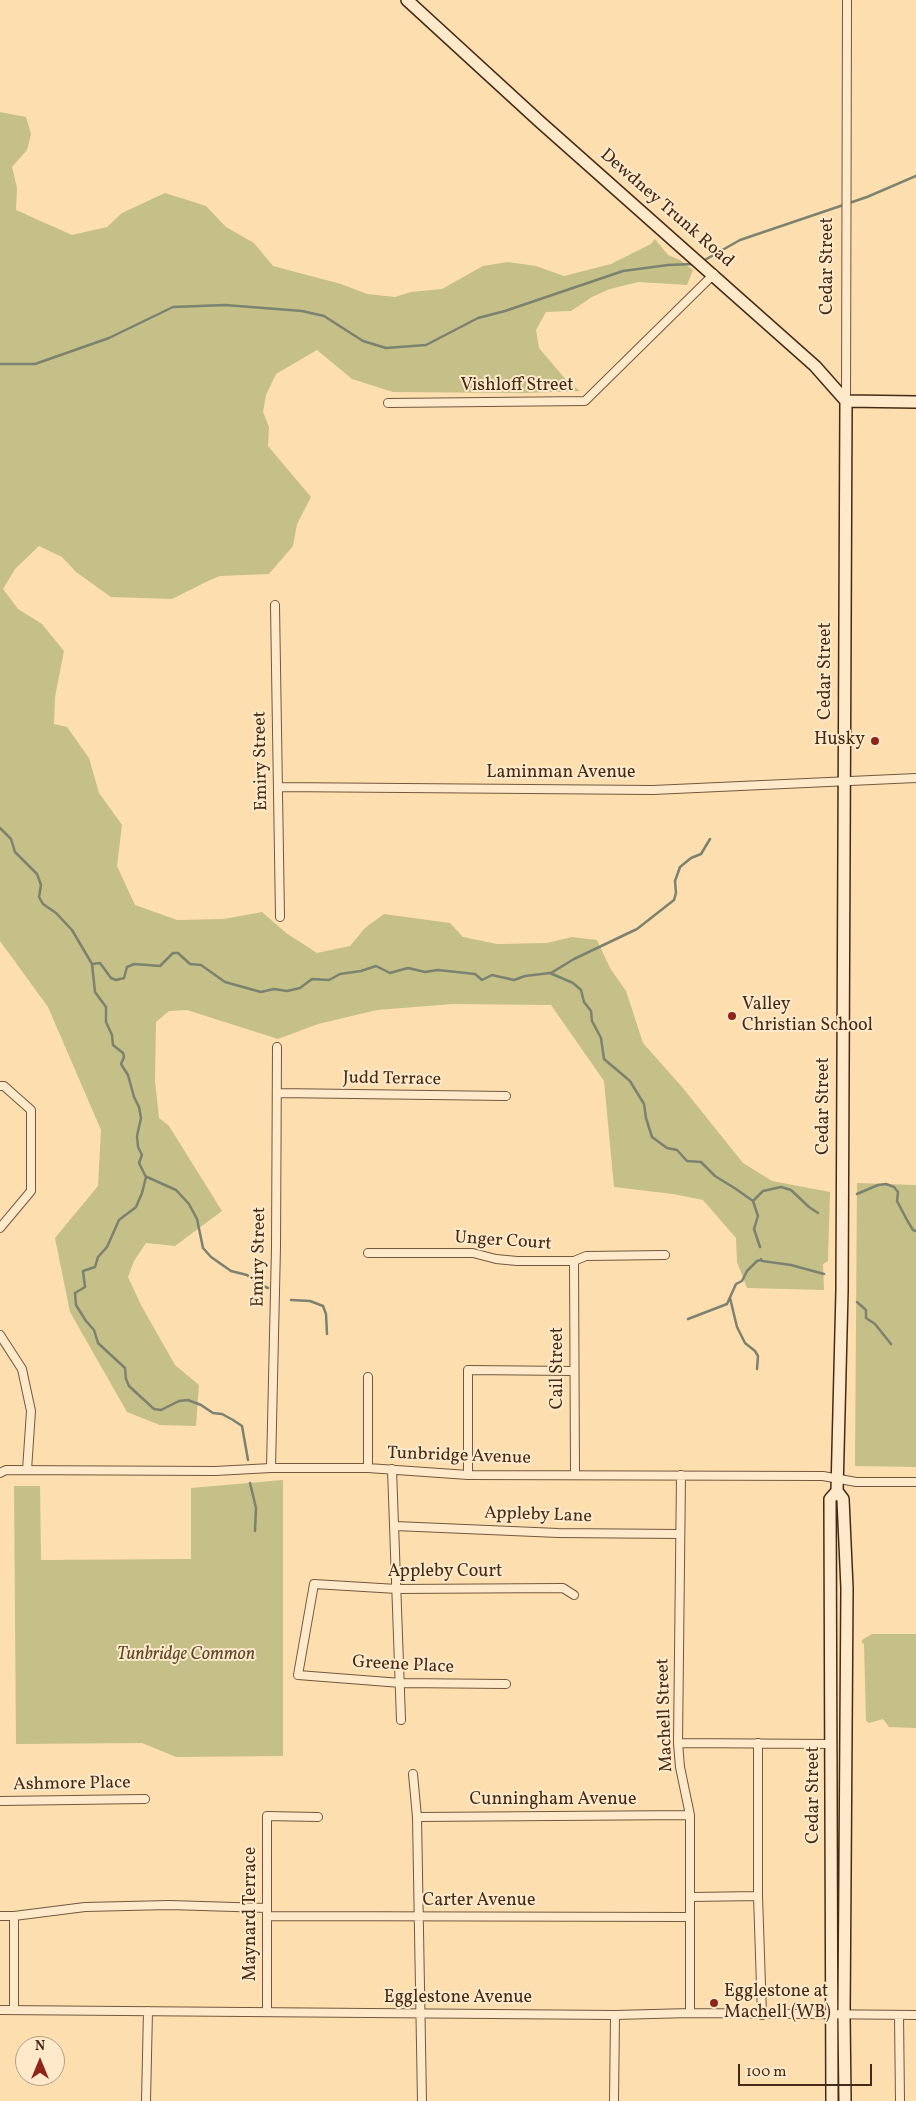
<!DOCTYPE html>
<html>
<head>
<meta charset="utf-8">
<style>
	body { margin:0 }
	#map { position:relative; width:916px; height:2101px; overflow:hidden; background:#fddeaf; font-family:Vollkorn,serif }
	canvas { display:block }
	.north { position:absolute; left:15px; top:2036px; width:50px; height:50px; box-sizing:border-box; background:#feeacb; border:1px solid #b49e83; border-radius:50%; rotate:0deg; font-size:14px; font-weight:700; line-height:20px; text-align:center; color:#452b17 }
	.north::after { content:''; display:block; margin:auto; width:18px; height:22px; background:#8f2418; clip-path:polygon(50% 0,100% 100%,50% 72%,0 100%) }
	.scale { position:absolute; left:738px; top:2064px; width:134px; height:22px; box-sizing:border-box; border:2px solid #452b17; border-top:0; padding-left:6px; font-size:15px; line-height:18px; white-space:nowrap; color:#452b17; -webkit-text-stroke:4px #feeacb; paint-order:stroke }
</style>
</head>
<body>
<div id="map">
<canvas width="916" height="2101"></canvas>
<div class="north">N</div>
<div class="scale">100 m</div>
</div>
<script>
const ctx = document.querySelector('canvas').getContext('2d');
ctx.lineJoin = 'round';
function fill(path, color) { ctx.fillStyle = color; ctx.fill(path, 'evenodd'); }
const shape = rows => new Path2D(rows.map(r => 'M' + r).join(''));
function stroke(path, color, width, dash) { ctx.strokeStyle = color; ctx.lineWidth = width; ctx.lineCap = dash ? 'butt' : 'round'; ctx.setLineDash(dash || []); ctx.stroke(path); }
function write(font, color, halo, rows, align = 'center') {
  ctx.font = font + ' Vollkorn,serif'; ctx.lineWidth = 4; ctx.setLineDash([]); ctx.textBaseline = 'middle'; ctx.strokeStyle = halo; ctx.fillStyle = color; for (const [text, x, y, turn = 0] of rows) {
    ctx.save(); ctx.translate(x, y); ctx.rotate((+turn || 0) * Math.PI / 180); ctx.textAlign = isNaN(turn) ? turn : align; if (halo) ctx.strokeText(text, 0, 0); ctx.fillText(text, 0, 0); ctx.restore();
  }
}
const green = shape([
	[0,112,26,117,31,134,27,150,12,167,17,188,16,210,72,235,107,227,122,213,165,193,206,206,226,227,254,243,273,266,341,284,367,294,395,297,411,292,442,289,483,266,508,262,536,266,564,276,611,264,651,244,655,239,668,255,680,260,693,270,687,285,638,282,610,289,592,297,571,311,546,312,536,330,539,348,567,381,580,391,525,393,393,392,352,379,317,350,276,374,266,395,263,412,269,427,268,446,311,497,297,524,293,546,269,574,220,576,208,581,172,599,111,597,76,572,62,557,39,546,15,569,3,589,18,609,42,624,64,651,55,697,54,724,67,727,89,758,99,793,122,825,117,866,135,905,177,920,224,919,262,912,286,933,317,953,350,946,365,928,384,914,450,923,463,937,497,944,547,943,572,937,597,940,610,968,626,991,643,1043,682,1087,743,1163,772,1181,830,1192,828,1261,823,1264,824,1290,747,1288,737,1262,736,1238,703,1200,673,1194,614,1187,604,1081,551,1005,453,1004,377,1010,318,1024,278,1039,187,1010,169,1011,156,1022,155,1081,159,1118,169,1126,222,1211,175,1246,146,1243,134,1261,128,1277,141,1305,175,1365,199,1385,196,1426,160,1425,127,1412,70,1312,55,1238,98,1186,101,1130,48,1007,0,941],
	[857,1183,916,1185,916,1467,855,1466],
	[283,1480,283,1756,176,1757,142,1743,16,1744,14,1486,40,1486,41,1560,191,1559,191,1488],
	[872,1634,916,1634,916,1728,889,1727,883,1719,869,1723,866,1721,864,1644,862,1643,862,1640]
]);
const stream = shape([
	[703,261,740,240,867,197,916,176],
	[0,364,35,364,109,338,173,307,225,305,302,311,324,316,363,341,386,348,426,345,478,318,505,311,623,271,668,265,693,264],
	[0,828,11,839,15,852,37,874,41,885,39,897,43,904,56,913,72,930,92,964,100,963,111,978,116,980,124,978,127,967,134,964,160,966,173,953,178,953,190,964,201,965,225,982,261,992,274,989,287,991,300,988,312,979,329,980,340,974,361,971,376,966,390,973,408,968,425,972,438,970,475,974,482,980,492,975,514,980,525,976,550,973,573,983,581,990,584,1002,591,1011,592,1021,601,1038,604,1059,630,1081,644,1104,646,1118,652,1137,667,1148,677,1150,687,1161,701,1162,715,1176,736,1189,753,1201,758,1216,754,1229,760,1247],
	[92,964,95,992,106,1007,106,1022,112,1035,113,1045,123,1053,124,1057,121,1064,128,1075,134,1097,139,1107,141,1118,137,1136,138,1147,142,1155,139,1163,146,1177,142,1193,136,1207,119,1220,107,1247,98,1257,95,1267,83,1271,85,1287,75,1293,76,1305,86,1321,94,1330,98,1343,125,1368,126,1379,129,1386,154,1409,161,1410,179,1401,188,1400,201,1405,213,1413,222,1414,233,1420,242,1426,248,1460],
	[551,973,574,959,637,929,674,900,676,893,675,881,680,867,691,858,701,854,710,839],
	[147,1177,176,1190,189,1204,197,1219,203,1248,211,1257,231,1271,247,1275,259,1284,268,1288],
	[857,1194,878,1185,886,1184,894,1187,898,1192,897,1201,907,1220,913,1230,916,1231],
	[753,1201,763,1191,781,1187,791,1190,809,1207,818,1213],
	[761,1259,762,1261,791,1265,824,1274],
	[730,1298,737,1327,745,1343,755,1351,758,1356,757,1369],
	[291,1300,310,1301,323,1306,326,1314,327,1334],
	[857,1302,866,1310,866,1318,875,1324,891,1344],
	[688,1319,727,1304,736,1284,742,1281,747,1271,757,1261,761,1260],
	[250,1483,256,1508,255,1531]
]);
const minor = shape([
	[846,401,847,0],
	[388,403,585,401,714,274],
	[275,605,280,917],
	[278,787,653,790,916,778],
	[0,1086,4,1086,31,1110,31,1191,0,1228],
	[278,1093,506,1096],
	[368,1253,473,1253,496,1259,517,1261,574,1261,586,1256,665,1255],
	[574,1261,575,1475],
	[0,1335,22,1369,31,1411,27,1470],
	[368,1377,368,1468],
	[271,1468,276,1247,277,1047],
	[392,1469,401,1720],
	[0,1473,6,1470,215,1471,271,1468,368,1468,468,1475,823,1476,856,1482,916,1482],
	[468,1475,468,1370,574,1371],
	[681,1475,678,1743,680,1767,690,1815,690,2013],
	[395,1526,558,1533,680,1534],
	[506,1684,401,1683,298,1675,314,1584,397,1589,563,1588,574,1595],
	[678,1743,832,1744],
	[758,1743,758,1896,762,2015],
	[413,1774,417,1817,422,2101],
	[0,1801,145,1799],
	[417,1817,690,1815],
	[691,1897,758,1896],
	[0,1916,14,1916,85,1907,169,1905,267,1908],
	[268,1916,690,1917],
	[0,2010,615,2015,690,2013,916,2015],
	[14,2010,14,1916],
	[267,2012,267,1816,318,1817],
	[899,2015,900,2101],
	[146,2101,148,2011],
	[614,2101,615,2015]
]);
const secondary = shape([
	[407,0,539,121,815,366,846,401,916,402],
	[837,1491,843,1499,847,1588,844,2015,845,2101],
	[832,2101,830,1499,837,1491,842,1291,846,401]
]);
const markers = [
	[875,741,5,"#8f2418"],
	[732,1016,5,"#8f2418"],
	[714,2003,5,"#8f2418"]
];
const streetNames = [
	["Dewdney Trunk Road",666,209,41],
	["Cedar Street",829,266,-90],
	["Vishloff Street",517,387],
	["Cedar Street",827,671,-90],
	["Emiry Street",262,761,-91],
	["Laminman Avenue",561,774],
	["Judd Terrace",392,1080,1],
	["Cedar Street",825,1106,-90],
	["Unger Court",503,1242,4],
	["Emiry Street",260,1257,-89],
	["Cail Street",559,1368,-90],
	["Tunbridge Avenue",459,1457,2],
	["Appleby Lane",538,1516,2],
	["Appleby Court",445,1573],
	["Greene Place",403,1666,3],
	["Machell Street",666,1715,-92],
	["Ashmore Place",72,1785,-1],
	["Cedar Street",815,1795,-90],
	["Cunningham Avenue",553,1801],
	["Carter Avenue",479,1902],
	["Maynard Terrace",252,1914,-90],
	["Egglestone Avenue",458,1999]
];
const poiNames = [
	["Husky",865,741,"right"],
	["Valley",742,1006],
	["Christian School",742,1027],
	["Egglestone at",724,1993],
	["Machell (WB)",724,2014]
];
const parkNames = [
	["Tunbridge Common",186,1656]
];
fill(green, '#c4c087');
stroke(stream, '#7b826f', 2.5);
stroke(minor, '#73583d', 10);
stroke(secondary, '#452b17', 14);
stroke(minor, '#feeacb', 8);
stroke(secondary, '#feeacb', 11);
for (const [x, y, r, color] of markers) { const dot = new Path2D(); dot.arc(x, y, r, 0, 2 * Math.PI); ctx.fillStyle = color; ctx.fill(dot); stroke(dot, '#feeacb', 2); }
write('18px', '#452b17', '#feeacb', streetNames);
write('18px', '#452b17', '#feeacb', poiNames, 'left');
write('italic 18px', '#5e492d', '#feeacb', parkNames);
</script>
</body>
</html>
